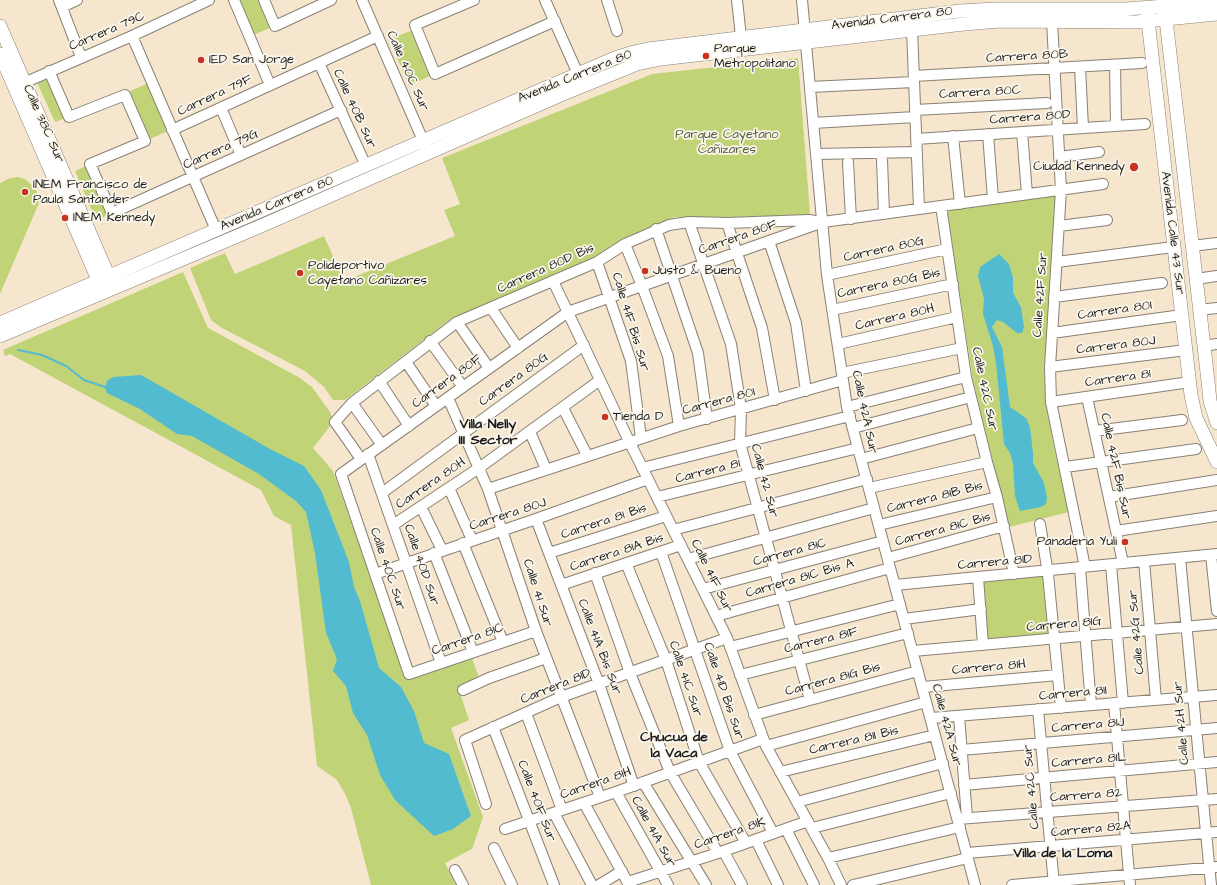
<!DOCTYPE html>
<html>
<head>
<meta charset="utf-8">
<style>
	body { margin:0 }
	canvas { display:block; background:#f6e6ce }
</style>
</head>
<body>
<canvas width="1217" height="885"></canvas>
<script>
const ctx = document.querySelector('canvas').getContext('2d');
ctx.lineJoin = 'round';
function fill(path, color) { ctx.fillStyle = color; ctx.fill(path, 'evenodd'); }
const shape = rows => new Path2D(rows.map(r => 'M' + r).join(''));
function stroke(path, color, width, dash) { ctx.strokeStyle = color; ctx.lineWidth = width; ctx.lineCap = dash ? 'butt' : 'round'; ctx.setLineDash(dash || []); ctx.stroke(path); }
function write(font, color, halo, rows, align = 'center') {
  ctx.font = font + ' "Architects Daughter",sans-serif'; ctx.lineWidth = 3.5; ctx.setLineDash([]); ctx.textBaseline = 'middle'; ctx.strokeStyle = halo; ctx.fillStyle = color; for (const [text, x, y, turn = 0] of rows) {
    ctx.save(); ctx.translate(x, y); ctx.rotate((+turn || 0) * Math.PI / 180); ctx.textAlign = isNaN(turn) ? turn : align; if (halo) ctx.strokeText(text, 0, 0); ctx.fillText(text, 0, 0); ctx.restore();
  }
}
const green = shape([
	[238,0,258,0,270,28,253,35],
	[413,30,432,75,409,86,389,39],
	[798,58,810,214,800,217,771,220,675,217,656,224,584,265,448,321,345,400,333,400,324,387,305,371,222,328,211,320,190,268,225,253,235,274,324,236,344,281,455,236,444,210,460,204,442,158,652,74],
	[47,73,66,118,55,122,35,78],
	[149,83,170,130,150,139,130,91],
	[86,166,108,215,96,220,75,171],
	[18,177,25,179,36,189,39,203,0,294,0,183,10,178],
	[1057,195,1044,371,1047,409,1054,448,1069,512,1009,527,973,380,947,210],
	[183,272,208,328,300,378,312,387,330,412,334,421,313,448,333,471,406,678,471,655,479,678,458,687,469,720,451,728,483,817,472,849,445,863,456,885,371,885,351,808,345,794,337,780,317,766,291,525,274,516,261,490,10,354,5,356,3,350],
	[1045,575,1050,634,986,639,981,580]
]);
const water = shape([
	[999,254,1009,264,1013,277,1013,293,1021,307,1024,327,1022,333,1017,333,1003,322,997,320,992,327,1002,347,1010,407,1026,418,1030,427,1033,453,1033,463,1044,483,1047,498,1046,504,1041,507,1020,511,1015,496,1013,464,1010,453,1004,444,996,363,993,346,983,314,984,299,978,276,980,267],
	[141,375,270,449,304,466,321,490,349,562,354,587,360,601,379,668,401,687,414,711,424,743,449,754,471,816,453,829,434,836,395,800,380,775,367,735,353,713,346,686,333,671,337,659,326,633,315,553,306,512,296,501,259,474,192,436,177,434,140,409,107,393,105,389,107,381,113,377]
]);
const stream = shape([
	[18,350,42,355,66,366,84,380,105,387]
]);
const minor = shape([
	[59,0,81,57],
	[234,0,270,85],
	[264,0,275,26,331,0],
	[362,0,428,152],
	[474,0,415,25,435,74,555,21],
	[545,0,578,74],
	[607,0,617,31],
	[737,0,741,37],
	[802,0,827,275,847,407,975,885],
	[62,7,77,0],
	[1052,21,1061,190,1050,367,1051,402,1085,567],
	[912,29,919,209],
	[132,36,216,230],
	[319,63,366,166],
	[1115,65,1116,126],
	[1080,67,1083,128],
	[49,71,69,117,125,95,145,141,90,164,112,213,341,110],
	[914,76,1142,63],
	[19,85,132,36,209,0],
	[810,87,914,82],
	[221,108,241,155],
	[915,110,1047,103],
	[813,123,915,117],
	[172,130,378,36],
	[1022,132,1027,194],
	[988,134,993,199],
	[953,136,960,204],
	[916,139,1145,124],
	[816,154,917,152],
	[1059,157,1099,152],
	[882,160,884,214],
	[848,162,851,219],
	[941,206,966,377,987,462,997,497,1014,574],
	[689,222,731,344,741,409,740,443,810,700],
	[727,223,762,328,775,400],
	[1059,226,1107,220],
	[656,229,698,353,707,419],
	[769,241,796,323,806,391],
	[625,244,642,286,668,356,679,426],
	[1192,246,1217,243],
	[597,262,631,361,641,438],
	[1057,262,1173,247],
	[827,275,947,249],
	[1196,279,1217,276],
	[553,281,629,441,727,638,766,746,828,858,841,885],
	[1054,297,1162,283],
	[491,308,518,348],
	[832,310,953,284],
	[1199,310,1217,308],
	[457,322,489,368],
	[1052,333,1182,315],
	[430,341,463,387],
	[838,344,957,317],
	[1203,346,1217,344],
	[406,362,436,406],
	[1050,367,1186,350],
	[842,373,962,348],
	[379,381,409,426],
	[1087,397,1123,563],
	[448,398,488,489,536,631,600,797],
	[1051,402,1190,382],
	[352,403,382,445],
	[847,407,966,377],
	[563,408,587,455],
	[853,428,971,397],
	[1095,431,1182,420],
	[530,432,546,469],
	[368,454,441,663],
	[361,459,335,422,352,403,457,322,597,262,625,244,669,225,689,222,727,223,809,220,821,222],
	[861,459,978,428],
	[1065,467,1196,449],
	[642,468,850,416],
	[449,488,472,540],
	[869,488,987,462],
	[488,489,679,426,843,380],
	[382,493,584,345],
	[657,497,858,448],
	[1109,497,1217,480],
	[421,507,442,550],
	[536,519,599,684,634,786],
	[1040,524,1048,574,1061,708],
	[393,525,479,468,600,380],
	[879,525,997,497],
	[673,530,867,479],
	[1116,531,1217,516],
	[463,543,503,642],
	[661,552,730,751,773,833],
	[434,553,473,652],
	[549,553,666,516],
	[1211,555,1217,611],
	[888,558,1004,526],
	[1180,558,1211,885],
	[688,559,874,508],
	[1144,561,1156,700],
	[626,563,666,660,699,762,746,843],
	[1111,565,1123,703],
	[1080,568,1091,705],
	[595,573,630,673,670,772,718,853],
	[375,574,536,519,648,479],
	[978,577,983,645],
	[561,585,681,545],
	[895,585,1217,554],
	[703,589,883,541],
	[716,616,890,568],
	[904,619,981,609],
	[536,631,409,674,341,474,568,312,823,222,1103,184],
	[730,647,900,604],
	[913,651,1217,624],
	[740,675,908,633],
	[923,687,1058,675],
	[463,690,489,678,546,658],
	[1114,703,1130,885],
	[1038,709,1054,885],
	[526,713,562,810],
	[754,715,918,671],
	[959,716,967,818],
	[931,718,1217,695],
	[493,727,554,885],
	[766,746,926,702],
	[961,750,1217,728],
	[780,772,935,735],
	[643,782,706,885],
	[964,785,1217,762],
	[616,792,668,885],
	[797,802,943,763],
	[584,803,629,885],
	[486,804,465,740,561,697,727,638],
	[554,813,592,885],
	[958,819,1217,799],
	[812,828,951,793],
	[505,829,616,792,763,739],
	[786,829,814,885],
	[756,840,778,885],
	[494,848,512,885],
	[724,852,742,885],
	[967,853,1217,832],
	[828,858,960,827],
	[455,870,463,885],
	[628,882,718,853,808,821],
	[599,885,622,871],
	[853,885,968,858],
	[1012,885,1217,867]
]);
const major = shape([
	[1165,11,1208,381,1210,401,1217,423],
	[1147,12,1191,395,1196,418,1217,462],
	[0,26,112,284],
	[0,54,102,289],
	[0,323,615,58,634,52,648,49,960,11,996,9,1126,9,1217,2],
	[0,336,254,229,563,94,637,64,661,59,964,24,1000,21,1136,22,1217,14]
]);
const markers = [
	[706,56,4,"#c8321e"],
	[201,60,4,"#c8321e"],
	[1134,167,5,"#c8321e"],
	[25,192,4,"#c8321e"],
	[65,218,4,"#c8321e"],
	[645,271,4,"#c8321e"],
	[300,273,4,"#c8321e"],
	[605,417,4,"#c8321e"],
	[1125,542,4,"#c8321e"]
];
const streetNames = [
	["Avenida Carrera 80",892,19,-7],
	["Carrera 79C",107,32,-23],
	["Carrera 80B",1027,57,-3],
	["Calle 40C Sur",407,71,66],
	["Avenida Carrera 80",575,77,-22],
	["Carrera 80C",980,93,-3],
	["Carrera 79F",215,96,-25],
	["Calle 40B Sur",354,109,65],
	["Carrera 80D",1030,118,-4],
	["Calle 38C Sur",43,124,66],
	["Carrera 79G",221,150,-24],
	["Avenida Carrera 80",277,204,-23],
	["Avenida Calle 43 Sur",1172,233,83],
	["Carrera 80F",738,238,-19],
	["Carrera 80G",884,250,-12],
	["Carrera 80D Bis",546,269,-24],
	["Carrera 80G Bis",889,284,-12],
	["Calle 42F Sur",1041,295,-86],
	["Carrera 80I",1115,311,-8],
	["Carrera 80H",895,318,-13],
	["Calle 41F Bis Sur",630,322,73],
	["Carrera 80J",1116,346,-7],
	["Carrera 81",1118,379,-8],
	["Carrera 80G",514,380,-36],
	["Carrera 80F",447,382,-36],
	["Calle 42C Sur",984,389,78],
	["Carrera 80I",719,402,-15],
	["Calle 42A Sur",864,412,78],
	["Calle 42F Bis Sur",1115,466,78],
	["Carrera 81",708,472,-14],
	["Calle 42 Sur",764,481,75],
	["Carrera 80H",431,484,-34],
	["Carrera 81B Bis",935,498,-14],
	["Carrera 80J",508,515,-18],
	["Carrera 81 Bis",604,522,-18],
	["Carrera 81C Bis",943,530,-15],
	["Carrera 81A Bis",617,553,-18],
	["Carrera 81C",790,553,-15],
	["Carrera 81D",995,563,-5],
	["Calle 40D Sur",421,565,71],
	["Calle 40C Sur",387,569,71],
	["Calle 41F Sur",711,576,64],
	["Carrera 81C Bis A",800,579,-16],
	["Calle 41 Sur",537,593,72],
	["Carrera 81G",1064,625,-5],
	["Calle 42G Sur",1137,632,-95],
	["Carrera 81C",468,640,-19],
	["Carrera 81F",821,641,-14],
	["Calle 41A Bis Sur",599,647,69],
	["Carrera 81H",989,668,-5],
	["Calle 41C Sur",685,679,71],
	["Carrera 81G Bis",833,680,-15],
	["Carrera 81D",556,687,-22],
	["Calle 41D Bis Sur",723,691,71],
	["Carrera 81I",1073,694,-5],
	["Calle 42H Sur",1182,723,-95],
	["Calle 42A Sur",946,725,75],
	["Carrera 81J",1088,726,-5],
	["Carrera 81I Bis",854,741,-13],
	["Carrera 81L",1089,761,-5],
	["Carrera 81H",596,784,-19],
	["Calle 42C Sur",1032,787,-95],
	["Carrera 82",1086,796,-4],
	["Calle 40F Sur",536,801,69],
	["Carrera 82A",1091,830,-5],
	["Calle 41A Sur",653,832,61],
	["Carrera 81K",730,834,-19]
];
const poiNames = [
	["Parque",714,49],
	["Metropolitano",714,64],
	["IED San Jorge",209,60],
	["Ciudad Kennedy",1125,167,"right"],
	["INEM Francisco de",33,185],
	["Paula Santander",33,200],
	["INEM Kennedy",73,218],
	["Polideportivo",308,266],
	["Cayetano Cañizares",308,281],
	["Justo & Bueno",653,271],
	["Tienda D",613,417],
	["Panaderia Yuli",1117,542,"right"]
];
const parkNames = [
	["Parque Cayetano",727,135],
	["Cañizares",727,150]
];
const neighbourhoodNames = [
	["Villa Nelly",488,425],
	["III Sector",488,441],
	["Chucua de",674,738],
	["la Vaca",674,754],
	["Villa de la Loma",1063,854]
];
fill(green, '#c0d477');
fill(water, '#52bbcf');
stroke(stream, '#52bbcf', 2);
stroke(minor, '#898175', 12);
stroke(major, '#898175', 14);
stroke(minor, '#fff', 10);
stroke(major, '#fff', 13);
for (const [x, y, r, color] of markers) { const dot = new Path2D(); dot.arc(x, y, r, 0, 2 * Math.PI); ctx.fillStyle = color; ctx.fill(dot); stroke(dot, '#fbf7ec', 1.5); }
write('13px', '#1c1c1c', '#fbf7ec', streetNames);
write('13px', '#1c1c1c', '#fbf7ec', poiNames, 'left');
write('13px', '#555c3c', '#fbf7ec', parkNames);
write('bold 14px', '#1c1c1c', '#fbf7ec', neighbourhoodNames);
</script>
</body>
</html>
